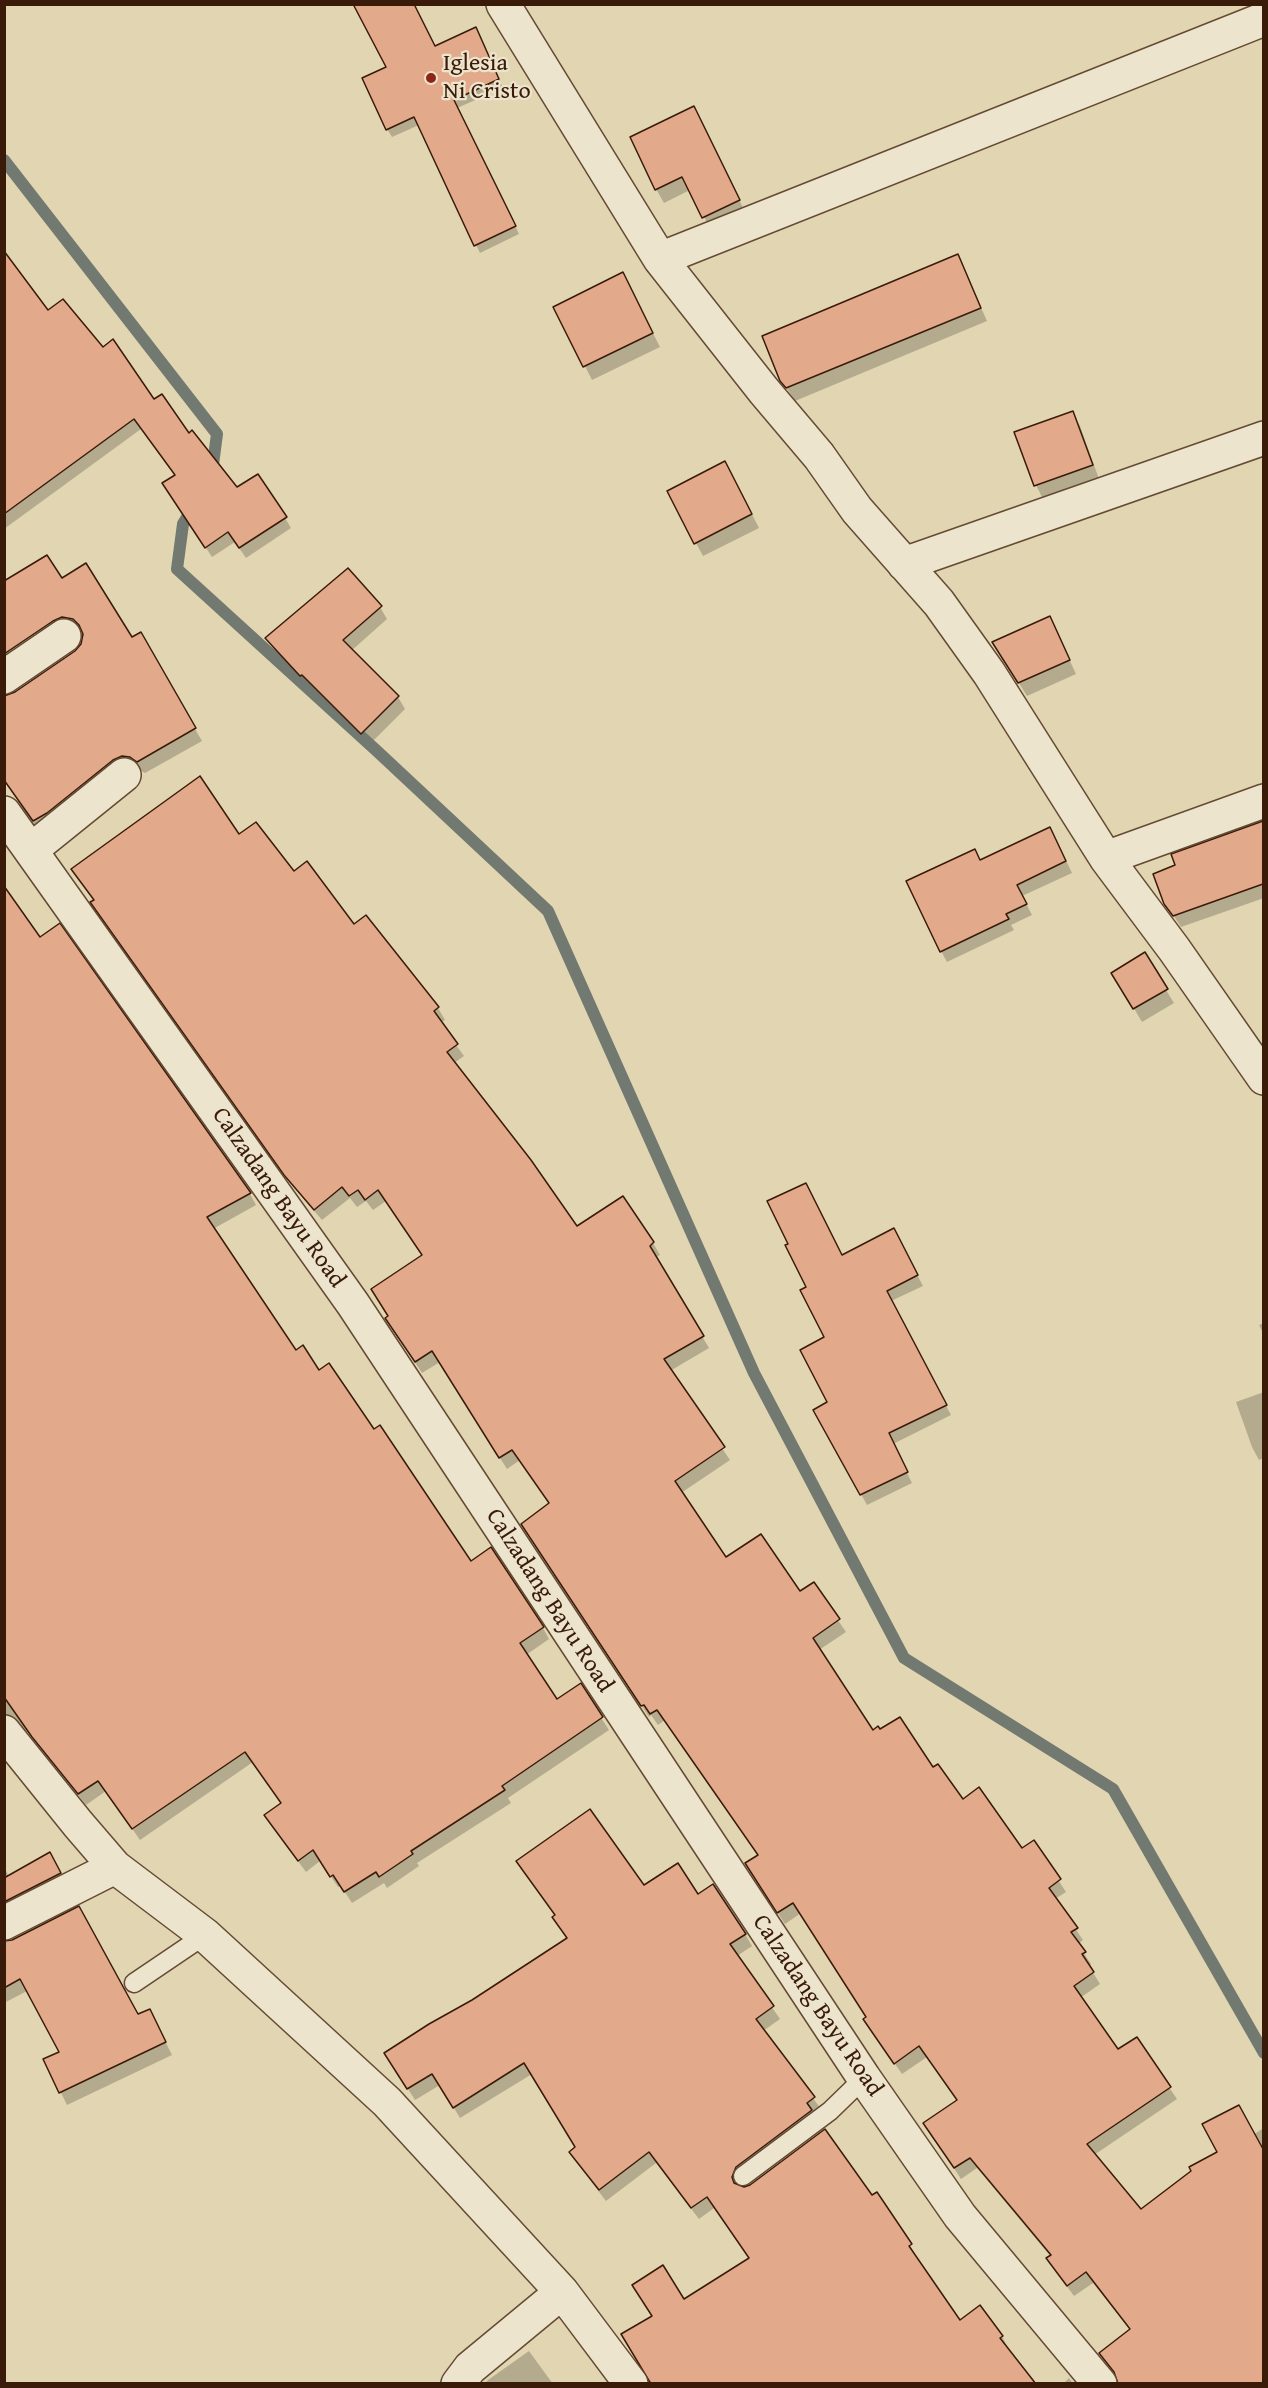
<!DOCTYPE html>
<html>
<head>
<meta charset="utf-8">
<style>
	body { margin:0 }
	#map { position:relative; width:1268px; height:2388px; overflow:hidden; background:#e1d5b2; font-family:"Gentium Book Plus",serif }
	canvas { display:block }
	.frame { position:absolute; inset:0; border:6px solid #3a1b09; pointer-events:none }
</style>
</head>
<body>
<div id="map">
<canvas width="1268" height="2388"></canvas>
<div class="frame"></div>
</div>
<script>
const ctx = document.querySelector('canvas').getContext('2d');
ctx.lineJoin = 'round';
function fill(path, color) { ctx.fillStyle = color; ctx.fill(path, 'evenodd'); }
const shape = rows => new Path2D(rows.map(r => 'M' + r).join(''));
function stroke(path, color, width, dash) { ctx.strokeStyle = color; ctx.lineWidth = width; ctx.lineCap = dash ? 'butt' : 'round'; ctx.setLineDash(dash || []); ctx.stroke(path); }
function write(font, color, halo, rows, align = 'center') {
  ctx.font = font + ' "Gentium Book Plus",serif'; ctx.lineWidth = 4.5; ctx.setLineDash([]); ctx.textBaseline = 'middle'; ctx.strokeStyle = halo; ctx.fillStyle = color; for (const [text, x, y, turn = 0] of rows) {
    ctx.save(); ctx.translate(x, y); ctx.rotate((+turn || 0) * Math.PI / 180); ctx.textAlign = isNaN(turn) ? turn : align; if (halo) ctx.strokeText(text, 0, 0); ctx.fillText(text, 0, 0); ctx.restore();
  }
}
const shadow = shape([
	[480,37,503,88,457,108,519,234,480,253,419,125,392,137,387,129,434,47],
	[702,122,746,214,711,230,690,190,664,203,656,189],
	[4,254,48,313,102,349,189,435,237,489,285,518,291,528,246,558,235,542,212,557,170,494,175,476,141,429,4,529],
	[958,256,987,321,795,401,782,381],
	[630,288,660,347,592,380,555,307],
	[1072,413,1080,426,1099,479,1043,499,1036,485],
	[732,476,759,528,703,556,696,543],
	[62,580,131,639,140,634,202,741,145,773,138,769,40,832,24,811,4,777,15,694,76,652,82,644,84,634,80,630,70,629,4,670,4,583],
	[380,607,387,619,351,651,398,697,405,709,369,745,310,686,307,688,274,650,267,638],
	[1050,618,1076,674,1027,696,994,643],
	[1264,823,1264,898,1181,927,1166,904,1177,866,1173,855],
	[239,836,293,873,354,926,366,917,438,1008,445,1020,440,1023,464,1056,454,1063,577,1228,622,1198,653,1243,660,1255,655,1258,709,1348,670,1371,730,1460,681,1493,726,1559,799,1593,813,1584,846,1632,819,1650,872,1732,932,1770,962,1801,1022,1850,1033,1842,1066,1892,1055,1899,1083,1940,1078,1944,1091,1964,1089,1966,1100,1984,1080,1998,1118,2051,1136,2039,1177,2099,1094,2155,1140,2211,1262,2129,1264,2384,1120,2384,1120,2380,1101,2354,1131,2331,1093,2283,1074,2296,1055,2270,1048,2259,1051,2257,977,2168,961,2179,925,2124,958,2101,927,2057,902,2074,872,2031,865,2020,867,2018,801,1913,785,1924,753,1875,759,1856,665,1720,658,1725,651,1715,649,1717,530,1536,550,1504,520,1460,507,1469,440,1362,422,1373,394,1330,423,1256,386,1201,373,1210,366,1201,357,1207,350,1198,322,1220,293,1186,99,914,94,901,73,869],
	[1056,840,1072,873,1022,896,1032,915,1011,925,1014,930,947,962,941,951,980,862],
	[4,918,250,1194,256,1205,213,1229,296,1352,319,1372,374,1431,471,1564,543,1628,549,1639,526,1655,557,1701,580,1685,609,1730,508,1798,511,1803,417,1863,419,1866,387,1888,384,1883,352,1903,341,1886,338,1887,320,1861,306,1872,273,1827,266,1816,282,1805,253,1762,140,1840,106,1791,86,1805,30,1733,18,1726,4,1726],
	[1144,954,1174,1003,1142,1022,1113,973],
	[899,1240,923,1286,891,1301,951,1415,893,1444,912,1483,867,1505,815,1410,829,1403,826,1338,842,1256],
	[1264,1323,1264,1335,1259,1325],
	[1264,1392,1264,1458,1259,1460,1252,1447,1236,1402],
	[49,1854,67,1886,4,1917,4,1866,9,1877],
	[525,1873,643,1887,698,1896,745,1934,752,1946,737,1956,780,2019,763,2031,821,2109,742,2179,739,2187,872,2197,910,2245,916,2257,960,2322,1002,2336,1008,2348,684,2301,750,2259,714,2208,699,2219,656,2163,606,2201,578,2164,571,2152,577,2148,532,2074,460,2118,440,2085,415,2100,393,2065,473,2001,568,1940,556,1916],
	[4,1943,137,2016,156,2023,172,2055,67,2105,45,2060,61,2052,27,1991,4,2003],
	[529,2351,553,2384,484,2384,488,2380],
	[1069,2378,1073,2384,1063,2384]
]);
const stream = shape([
	[4,160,217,434,212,472],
	[194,506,183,524,177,569,378,752,548,911,754,1373,904,1658,1113,1789,1264,2053]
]);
const building = shape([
	[353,4,414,4,435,46,476,27,499,79,454,100,516,226,474,246,414,117,386,130,362,78,386,67,353,4],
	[694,106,740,200,702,218,682,177,655,190,630,137,694,106],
	[4,251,48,310,63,299,103,347,113,339,154,399,162,394,189,433,192,430,237,487,258,474,287,517,239,548,228,532,205,548,162,483,175,475,134,419,4,514,4,251],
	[958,254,981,308,786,388,780,381,762,336,958,254],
	[623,272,653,333,583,367,553,307,623,272],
	[1073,411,1093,465,1034,486,1014,432,1073,411],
	[725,461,752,514,694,544,667,491,725,461],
	[47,555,62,578,86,563,132,637,141,632,196,728,137,762,130,757,122,756,113,760,47,813,33,821,4,780,4,696,15,692,75,651,81,644,83,634,79,625,73,619,62,617,53,621,4,654,4,581,47,555],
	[348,568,382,606,343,640,399,696,361,734,302,675,300,676,265,638,348,568],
	[1050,616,1070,660,1018,683,992,642,1050,616],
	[200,776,239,834,256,822,294,871,307,861,354,924,366,915,439,1007,434,1011,458,1044,447,1052,531,1160,577,1226,623,1196,654,1242,650,1246,704,1336,664,1359,725,1447,675,1481,726,1557,761,1534,800,1591,814,1582,840,1619,813,1638,873,1730,878,1726,880,1729,900,1717,933,1767,938,1764,963,1799,979,1787,1022,1848,1034,1840,1061,1879,1049,1888,1078,1928,1071,1932,1086,1952,1082,1954,1094,1972,1074,1986,1118,2049,1137,2037,1171,2087,1087,2144,1141,2209,1191,2171,1189,2167,1217,2152,1202,2124,1239,2105,1263,2149,1263,2384,1118,2384,1114,2372,1099,2353,1130,2329,1086,2272,1067,2286,1046,2258,1051,2255,970,2158,954,2168,923,2123,957,2100,919,2046,894,2064,863,2019,866,2017,793,1903,777,1913,745,1863,758,1855,657,1710,650,1714,644,1705,641,1706,521,1524,549,1503,512,1450,499,1458,432,1351,415,1362,385,1318,388,1316,371,1289,422,1255,378,1190,365,1200,358,1190,349,1196,342,1187,314,1210,284,1175,90,902,94,900,71,869,200,776],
	[1263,821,1263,884,1173,916,1164,904,1153,874,1175,865,1171,854,1263,821],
	[1050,827,1066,861,1017,885,1027,904,1006,914,1009,919,940,952,906,881,975,849,980,860,1050,827],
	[4,886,40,937,60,923,251,1193,207,1217,296,1350,303,1345,319,1370,329,1363,374,1429,380,1425,471,1561,491,1547,544,1627,520,1643,557,1699,581,1683,603,1717,502,1786,505,1790,411,1851,413,1854,379,1877,376,1872,344,1892,333,1875,330,1877,313,1850,298,1861,264,1815,281,1803,245,1752,132,1829,98,1781,78,1794,32,1737,4,1697,4,886],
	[1145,952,1168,989,1133,1009,1111,973,1145,952],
	[806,1183,842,1255,894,1228,918,1275,887,1291,947,1405,889,1433,908,1472,860,1495,813,1410,827,1402,800,1350,824,1337,800,1290,806,1287,785,1245,788,1244,767,1201,806,1183],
	[590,1809,644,1885,678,1863,698,1894,713,1884,746,1934,730,1944,774,2006,756,2019,815,2097,807,2103,812,2110,736,2167,732,2177,734,2183,744,2187,750,2185,825,2129,872,2195,877,2192,912,2244,909,2246,960,2320,980,2305,1003,2336,1000,2338,1036,2384,651,2384,621,2334,652,2316,632,2285,663,2265,684,2299,749,2258,707,2197,691,2208,649,2152,599,2190,569,2152,575,2147,524,2063,453,2108,432,2074,407,2089,384,2053,429,2024,472,2000,567,1938,552,1917,555,1915,516,1861,590,1809],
	[50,1852,61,1873,4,1902,4,1878,50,1852],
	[79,1906,138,2014,150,2009,166,2042,59,2093,43,2059,59,2052,20,1979,4,1988,4,1941,12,1940,79,1906]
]);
const service = shape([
	[134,1983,205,1935],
	[743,2176,830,2111,864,2078]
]);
const minor = shape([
	[503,4,660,259,764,391,819,456,857,510,939,603,989,673,1106,858,1174,949,1264,1078],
	[660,259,1264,19],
	[904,564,1264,438],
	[4,677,64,636],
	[31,850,124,775],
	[1106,858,1264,801],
	[4,1732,78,1824,115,1867,205,1935,387,2102,562,2292,631,2384],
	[4,1923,115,1867],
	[458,2384,470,2368,562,2292]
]);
const tertiary = shape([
	[4,813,353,1304,864,2078,960,2216,1100,2384]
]);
const markers = [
	[431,78,6,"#8f2418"]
];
const poiNames = [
	["Iglesia",443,64],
	["Ni Cristo",443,92]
];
const streetNames = [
	["Calzadang Bayu Road",278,1198,55],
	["Calzadang Bayu Road",549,1601,57],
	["Calzadang Bayu Road",817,2006,56]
];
fill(shadow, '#0003');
stroke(stream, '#717970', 12);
fill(building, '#e2a98a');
stroke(building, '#3a1b09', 1.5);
stroke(service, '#644a33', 21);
stroke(minor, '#644a33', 36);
stroke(tertiary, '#644a33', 36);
stroke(service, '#ece4cd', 18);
stroke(minor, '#ece4cd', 33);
stroke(tertiary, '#ece4cd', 33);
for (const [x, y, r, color] of markers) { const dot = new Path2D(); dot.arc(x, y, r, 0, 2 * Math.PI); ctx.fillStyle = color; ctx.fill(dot); stroke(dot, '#ece4cd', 2); }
write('24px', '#3a1b09', '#ece4cd', poiNames, 'left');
write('24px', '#3a1b09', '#ece4cd', streetNames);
</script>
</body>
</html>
